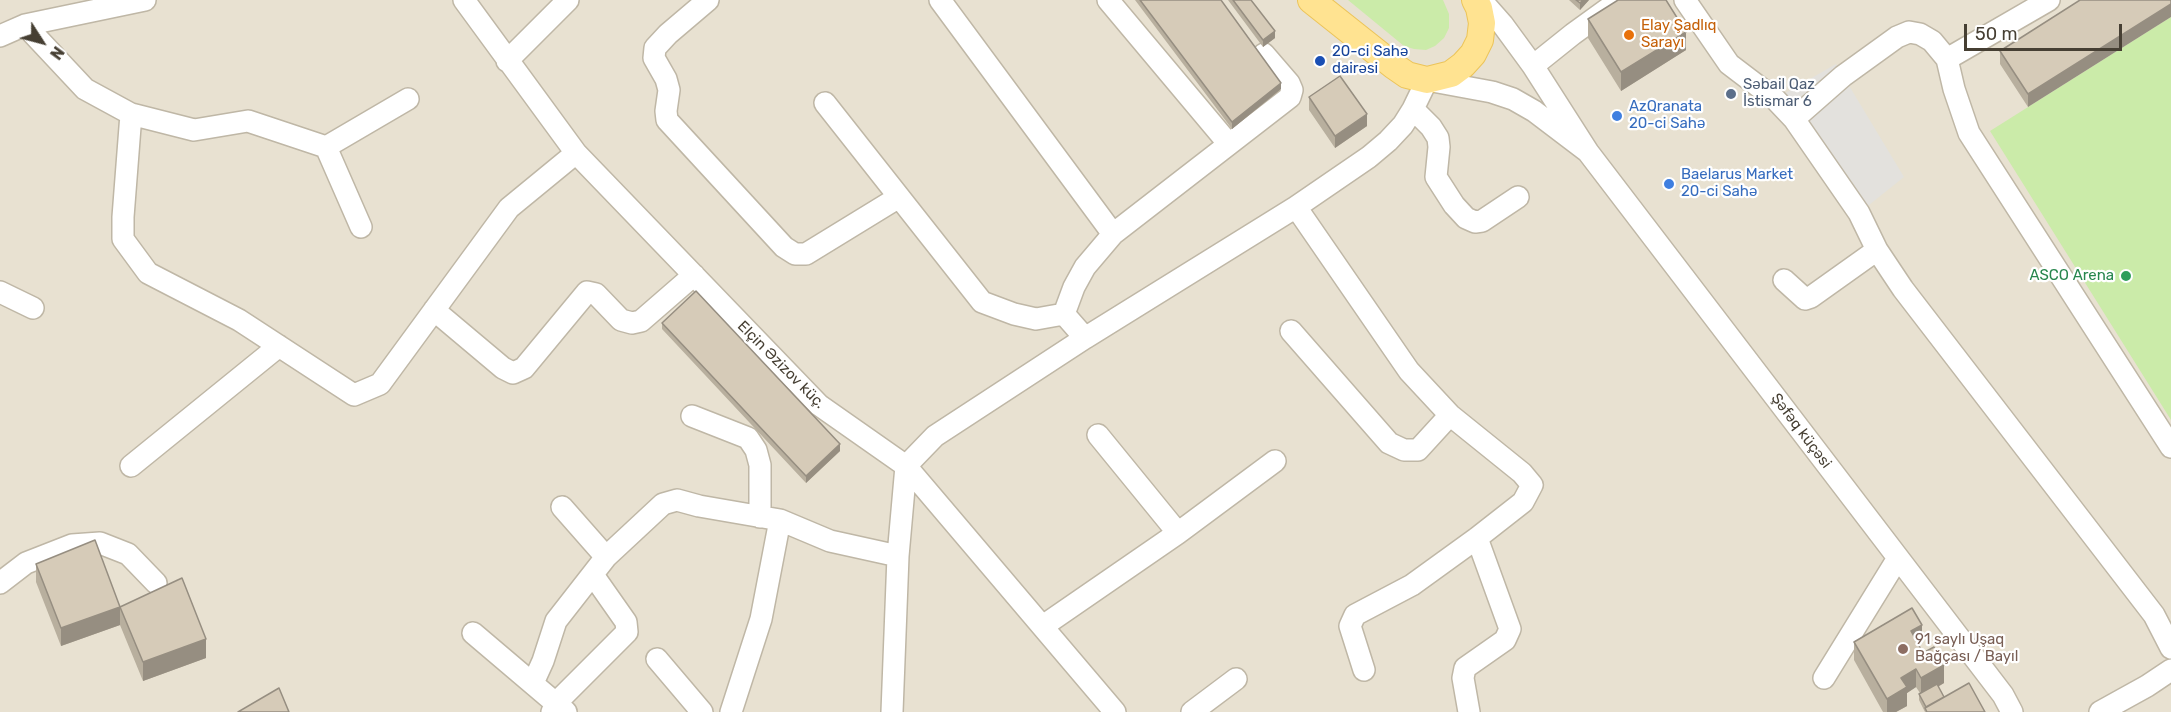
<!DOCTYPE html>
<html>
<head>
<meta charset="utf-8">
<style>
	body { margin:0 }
	#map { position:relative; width:2171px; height:712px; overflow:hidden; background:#f3efe4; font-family:Rubik,sans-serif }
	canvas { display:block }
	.north { position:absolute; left:12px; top:12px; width:60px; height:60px; -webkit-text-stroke:4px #fff; paint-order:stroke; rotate:126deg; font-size:16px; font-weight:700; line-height:24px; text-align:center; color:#463f33 }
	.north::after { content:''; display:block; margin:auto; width:21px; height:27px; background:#463f33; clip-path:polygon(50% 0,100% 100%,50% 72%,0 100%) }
	.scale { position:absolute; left:1964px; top:24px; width:158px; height:27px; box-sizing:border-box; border:3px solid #463f33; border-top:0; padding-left:8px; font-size:18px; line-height:21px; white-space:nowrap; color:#463f33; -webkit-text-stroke:4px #fff; paint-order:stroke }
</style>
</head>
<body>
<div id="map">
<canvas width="2171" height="712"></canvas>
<div class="north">N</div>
<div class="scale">50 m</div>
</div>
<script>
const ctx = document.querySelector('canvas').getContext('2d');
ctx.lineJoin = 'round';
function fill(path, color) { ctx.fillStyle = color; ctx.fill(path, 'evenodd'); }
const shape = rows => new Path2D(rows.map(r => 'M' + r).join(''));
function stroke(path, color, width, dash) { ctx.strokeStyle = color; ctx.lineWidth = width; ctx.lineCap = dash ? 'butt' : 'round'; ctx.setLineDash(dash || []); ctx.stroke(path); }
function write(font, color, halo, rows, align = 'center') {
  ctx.font = font + ' Rubik,sans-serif'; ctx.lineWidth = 4.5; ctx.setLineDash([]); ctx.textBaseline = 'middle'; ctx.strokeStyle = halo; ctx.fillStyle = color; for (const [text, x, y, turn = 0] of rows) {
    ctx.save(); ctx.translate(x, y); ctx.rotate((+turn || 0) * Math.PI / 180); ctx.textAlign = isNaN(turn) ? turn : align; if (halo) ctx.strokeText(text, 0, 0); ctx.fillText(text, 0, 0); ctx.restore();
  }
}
const residential = shape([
	[0,0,2171,0,2171,712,0,712]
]);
const green = shape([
	[1348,0,1443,0,1449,14,1449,28,1444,38,1435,46,1426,50,1414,49,1404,46],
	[2171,17,2171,420,1990,131]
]);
const parking = shape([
	[1836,64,1904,177,1859,213,1775,99]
]);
const minor = shape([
	[464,0,576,153,819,405,906,466,1115,712],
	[708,0,668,34,655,48,654,58,666,79,669,90,666,111,667,120,784,247,795,254,806,254,899,197],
	[940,0,1113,234],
	[1108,0,1228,143],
	[1481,0,1503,25,1533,66,1588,152,2003,695,2012,712],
	[1685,0,1729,64,1775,99,1794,119,1859,213,1877,250,1903,289,2154,615,2171,648],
	[2049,0,1947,59,1954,89,1969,133,2171,447],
	[25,25,85,89,131,114,194,130,248,121,326,147,361,227],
	[0,36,25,25,145,0],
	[507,61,568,0],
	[1533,66,1573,34,1620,0],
	[825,103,982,302,1014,314,1036,319,1064,314,1085,338],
	[1413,109,1431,127,1438,138,1439,147,1436,177,1454,205,1466,218,1475,222,1482,221,1518,197],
	[131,114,123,217,123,239,148,273,239,320,354,395,380,384,509,208,576,153],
	[1794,119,1843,76,1897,37,1909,32,1920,34,1932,41,1947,59],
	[326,147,408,99],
	[1296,207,1409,371,1450,415,1522,473,1532,485,1523,502,1477,538,1412,585,1355,615,1350,626,1364,670],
	[1784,280,1805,299,1811,297,1877,250],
	[0,292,33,308],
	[434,310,503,368,513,373,524,368,587,292,596,294,621,320,632,323,641,321,694,275],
	[1064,314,1074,287,1085,267,1113,234,1290,97,1292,90,1289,83,1264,54],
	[1291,331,1389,443,1404,450,1418,450,1450,415],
	[692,416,748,438,756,450,760,465,760,517],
	[1098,435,1178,533],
	[131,466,279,346],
	[562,507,606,557],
	[0,583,26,563,72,545,100,543,128,554,156,583],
	[1043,626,1178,533,1275,461],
	[473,633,566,712],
	[657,659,702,712],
	[1824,678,1898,558],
	[533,683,543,661,556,621,606,557,663,504,677,500,699,506,780,520,830,541,898,556],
	[552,712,556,703,627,632,626,622,593,575],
	[731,712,761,619,780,520],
	[892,712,898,556,906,466,935,436,1085,338,1296,207,1369,157,1388,141,1403,125,1413,109,1427,80,1492,92,1513,99,1534,111,1588,152],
	[1192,712,1236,679],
	[1469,712,1463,678,1465,668,1505,640,1510,629,1477,538],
	[2100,712,2147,686,2171,670]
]);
const major = shape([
	[1311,0,1394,66,1407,75,1427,80,1451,74,1463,65,1473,54,1480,40,1482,23,1479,8,1475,0]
]);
const wall = shape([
	[1135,0,1221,0,1281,89,1232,129],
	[1228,0,1251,0,1275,38,1263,47],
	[1569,0,1589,0,1580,10],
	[2080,0,2028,107,2000,64,2000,51],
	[1588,19,1686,50,1621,91,1588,38],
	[1309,97,1367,126,1335,148,1309,110],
	[662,323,840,451,806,483,662,329],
	[36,564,120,607,206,658,143,681,120,625,61,646,36,582],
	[1854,642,1922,643,1918,645,1944,683,1938,687,1944,697,1985,712,1925,712,1919,700,1919,694,1920,693,1916,687,1907,693,1907,706,1896,712,1883,712,1854,660]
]);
const shadedWall = shape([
	[1583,0,1589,0,1580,10,1580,3],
	[2171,4,2171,17,2028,107,2028,94],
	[1275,31,1275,38,1263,47,1263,40],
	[1686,32,1686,50,1621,91,1621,72],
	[1281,83,1281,89,1232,129,1232,122],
	[1367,114,1367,126,1335,148,1335,136],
	[840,444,840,451,806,483,806,476],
	[120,607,120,625,61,646,61,628],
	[1922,625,1922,643,1911,650,1911,631],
	[206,639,206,658,143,681,143,662],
	[1944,665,1944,683,1921,696,1921,678],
	[1916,669,1916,687,1907,693,1907,706,1896,712,1887,712,1887,699,1901,678]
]);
const building = shape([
	[1140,0,1221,0,1281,83,1232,122,1140,0],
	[1233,0,1251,0,1275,31,1263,40,1233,0],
	[1576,0,1583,0,1580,3,1576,0],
	[1618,0,1666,0,1686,32,1621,72,1588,19,1618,0],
	[2080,0,2171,0,2171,4,2028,94,2000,51,2080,0],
	[1340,76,1367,114,1335,136,1309,97,1340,76],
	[696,291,840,444,806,476,662,323,696,291],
	[95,540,120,607,61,628,36,564,95,540],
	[182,578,206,639,143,662,120,607,182,578],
	[1912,608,1922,625,1911,631,1923,653,1934,647,1944,665,1921,678,1916,669,1901,678,1907,687,1887,699,1854,642,1912,608],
	[1969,683,1985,712,1927,712,1925,708,1969,683],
	[1937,684,1944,697,1926,707,1919,694,1937,684],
	[279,688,289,712,238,712,279,688]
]);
const markers = [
	[1629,35,6,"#e8710a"],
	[1320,61,6,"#1a4fb4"],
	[1731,94,6,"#5c6f8a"],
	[1617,116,6,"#3f7fe0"],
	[1669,184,6,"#3f7fe0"],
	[2126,276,6,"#2e9e5b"],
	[1903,649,6,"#8d6e63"]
];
const foodNames = [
	["Elay Şadlıq",1641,26],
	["Sarayı",1641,43]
];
const transitNames = [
	["20-ci Sahə",1332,52],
	["dairəsi",1332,69]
];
const serviceNames = [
	["Səbail Qaz",1743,85],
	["İstismar 6",1743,102]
];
const shopNames = [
	["AzQranata",1629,107],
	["20-ci Sahə",1629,124],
	["Baelarus Market",1681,175],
	["20-ci Sahə",1681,192]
];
const leisureNames = [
	["ASCO Arena",2114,276]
];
const streetNames = [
	["Elçin Əzizov küç.",781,365,45],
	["Şəfəq küçəsi",1801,431,53]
];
const educationNames = [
	["91 saylı Uşaq",1915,640],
	["Bağçası / Bayıl",1915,657]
];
fill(residential, '#e8e1d1');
fill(green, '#cbeba9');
fill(parking, '#e3e1dd');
stroke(minor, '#bfb7a6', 24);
stroke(major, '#ecc459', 28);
stroke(minor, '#fff', 21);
stroke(major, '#ffe391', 26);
fill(wall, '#b8af9e');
fill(shadedWall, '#968e81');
fill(building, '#d6cbb8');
stroke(building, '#968e81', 1.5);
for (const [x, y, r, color] of markers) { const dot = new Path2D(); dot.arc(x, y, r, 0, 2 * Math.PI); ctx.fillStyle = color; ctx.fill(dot); stroke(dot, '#fff', 2); }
write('15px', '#c56008', '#fff', foodNames, 'left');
write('15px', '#164399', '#fff', transitNames, 'left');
write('15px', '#4e5e75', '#fff', serviceNames, 'left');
write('15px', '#366cbe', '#fff', shopNames, 'left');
write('15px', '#27864d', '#fff', leisureNames, 'right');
write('15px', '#463f33', '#fff', streetNames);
write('15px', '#785e54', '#fff', educationNames, 'left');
</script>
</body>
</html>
